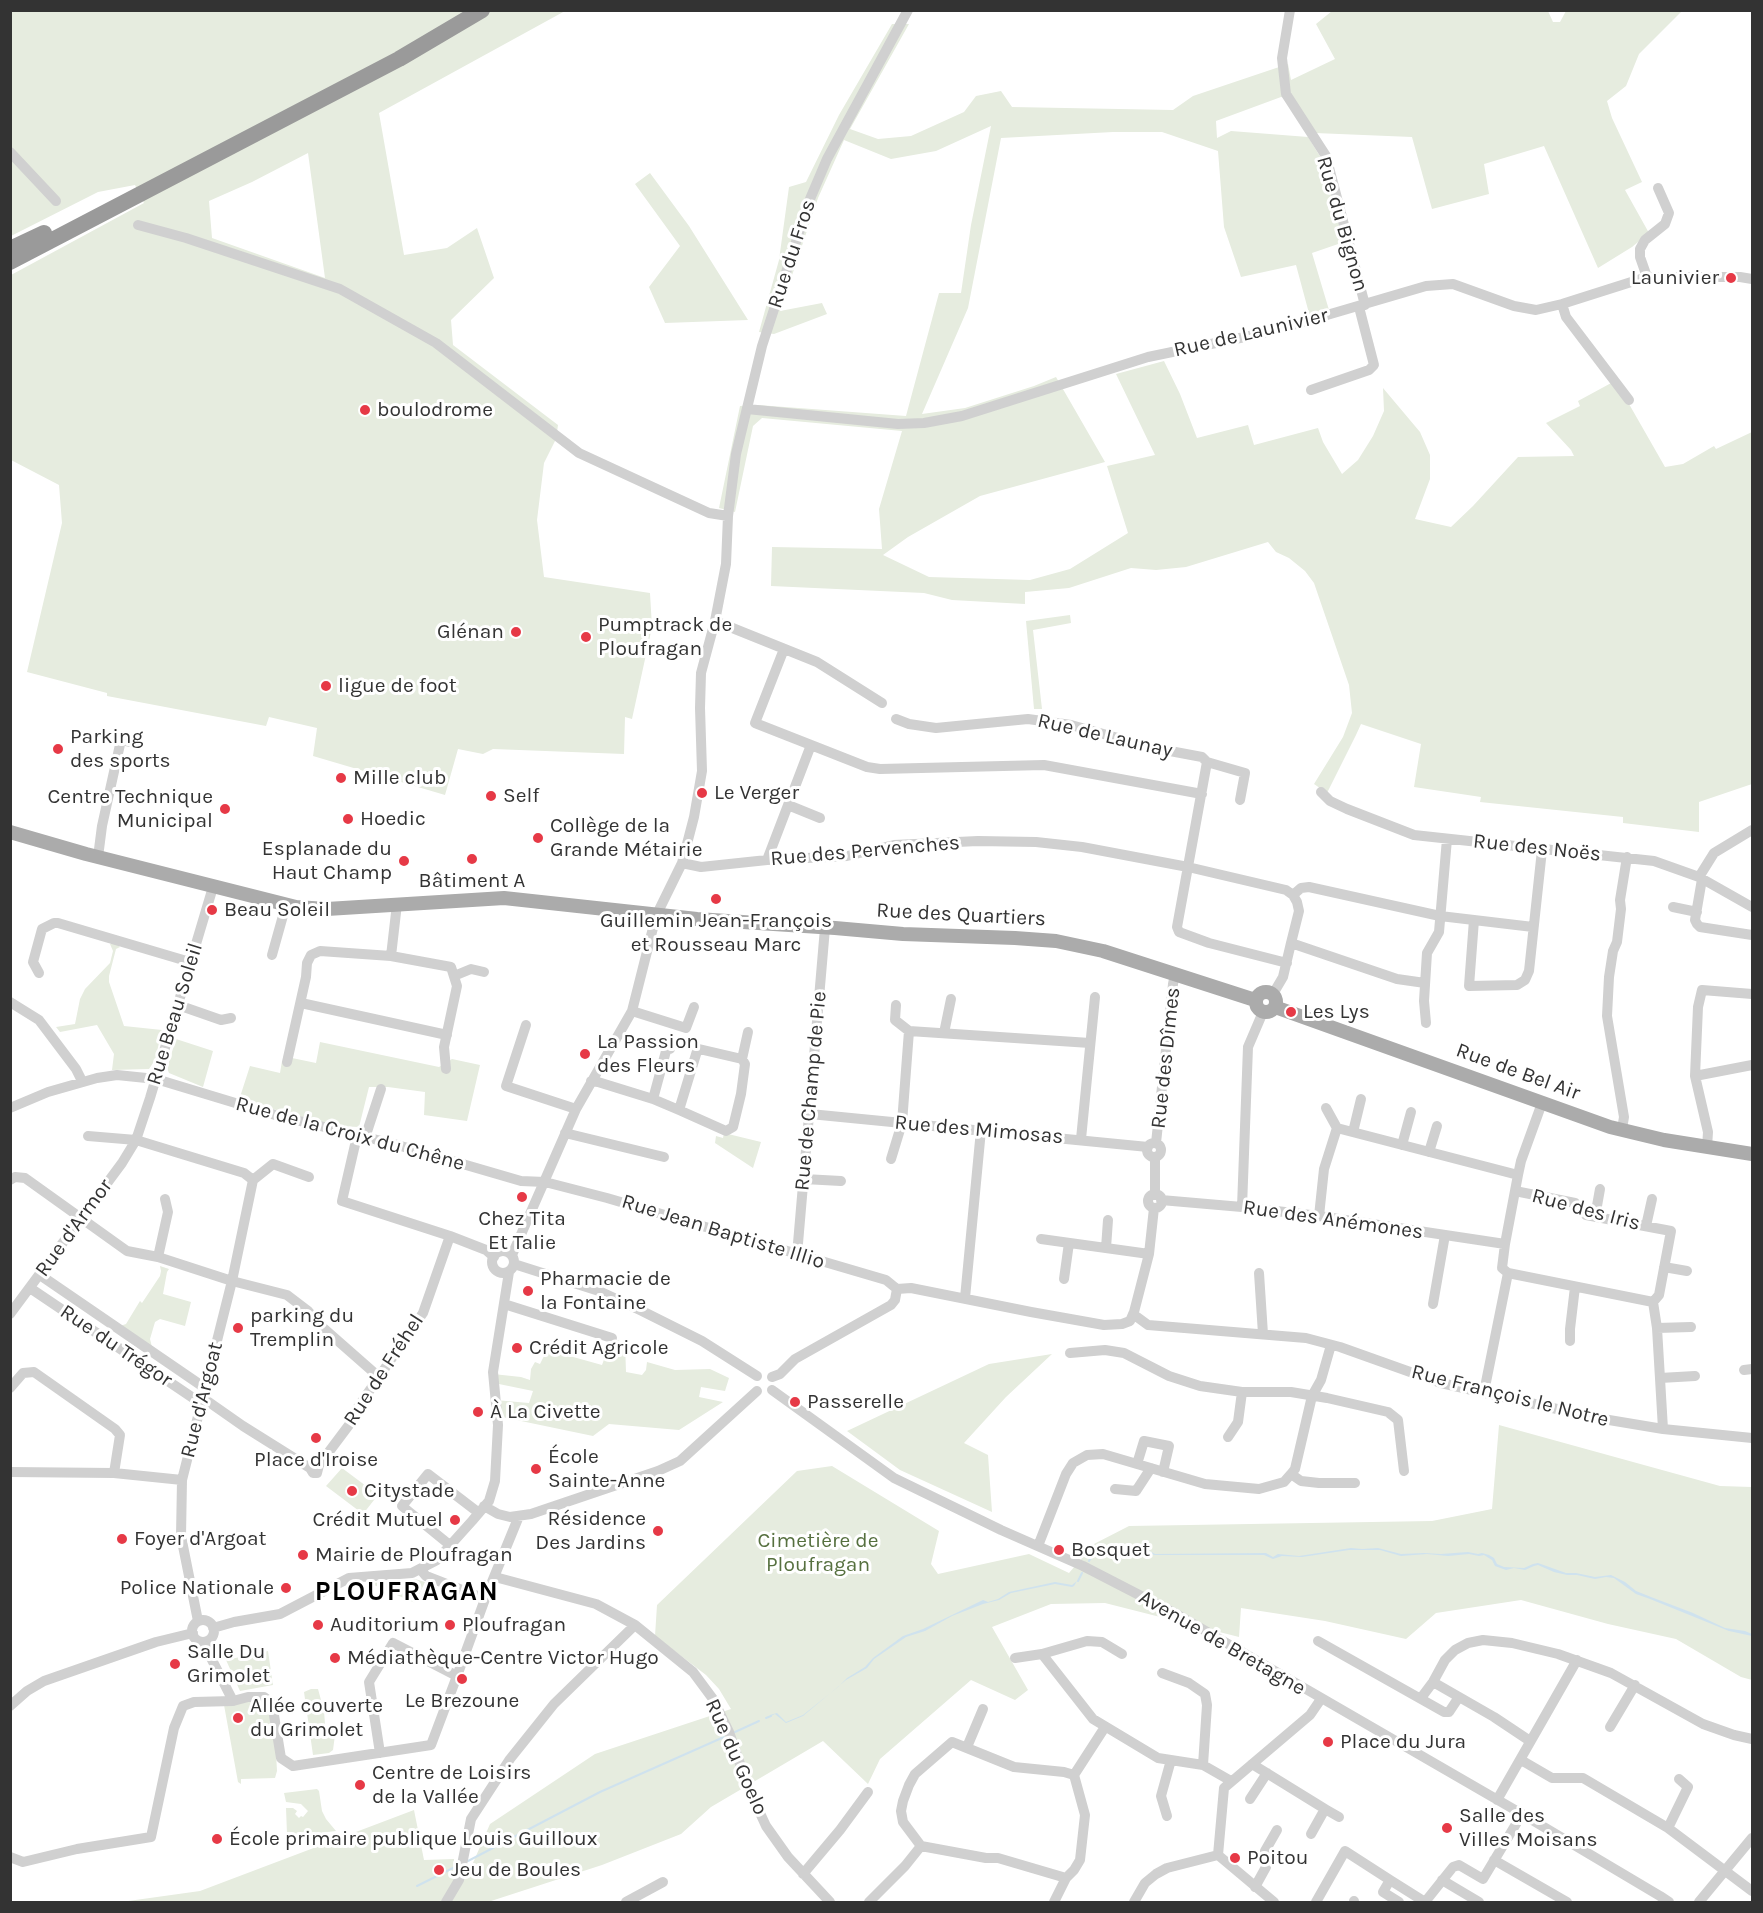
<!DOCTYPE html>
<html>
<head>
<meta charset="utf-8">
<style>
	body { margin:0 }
	#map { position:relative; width:1763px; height:1913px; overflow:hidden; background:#fff; font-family:Karla,sans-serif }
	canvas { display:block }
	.frame { position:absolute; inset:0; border:12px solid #333; pointer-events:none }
</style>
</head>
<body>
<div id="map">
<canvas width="1763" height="1913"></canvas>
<div class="frame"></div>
</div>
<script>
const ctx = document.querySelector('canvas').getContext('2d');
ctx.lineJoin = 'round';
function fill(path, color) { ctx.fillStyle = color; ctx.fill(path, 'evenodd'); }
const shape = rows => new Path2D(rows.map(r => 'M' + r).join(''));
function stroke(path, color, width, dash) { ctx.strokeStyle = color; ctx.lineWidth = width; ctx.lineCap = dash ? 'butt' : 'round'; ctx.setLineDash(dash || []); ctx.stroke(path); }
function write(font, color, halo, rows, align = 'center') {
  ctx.font = font + ' Karla,sans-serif'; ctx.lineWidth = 6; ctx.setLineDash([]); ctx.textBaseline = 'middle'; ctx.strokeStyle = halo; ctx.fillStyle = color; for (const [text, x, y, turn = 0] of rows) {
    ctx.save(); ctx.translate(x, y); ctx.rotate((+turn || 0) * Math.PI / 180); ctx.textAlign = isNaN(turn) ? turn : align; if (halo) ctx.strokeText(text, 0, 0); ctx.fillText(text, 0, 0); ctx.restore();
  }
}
const green = shape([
	[10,11,565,11,379,113,404,255,447,248,477,228,494,278,451,320,453,345,558,425,556,439,544,463,537,520,544,577,650,593,652,627,632,719,625,717,624,754,493,749,483,754,458,749,445,795,313,756,317,728,269,717,266,726,107,696,107,693,27,672,62,523,59,485,11,460,11,275,144,203,135,185,98,192,11,236],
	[308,153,325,278,212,238,209,201,252,182],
	[1332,11,1548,11,1553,22,1560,22,1566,11,1682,11,1639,54,1626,86,1607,101,1612,118,1642,182,1625,190,1649,233,1632,247,1598,268,1544,146,1484,164,1489,194,1432,209,1412,137,1315,133,1294,100,1281,97,1216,121,1217,138,1231,131,1308,137,1323,161,1344,242,1312,253,1329,310,1310,317,1296,265,1241,277,1224,227,1218,151,1162,132,1113,132,1001,138,968,308,922,414,965,408,1034,386,1056,377,1105,462,980,496,908,537,883,555,929,577,1030,580,1070,569,1128,533,1107,466,1155,455,1116,374,1164,361,1180,394,1197,438,1248,425,1254,445,1318,428,1323,442,1342,474,1358,460,1373,436,1384,411,1383,388,1420,432,1430,455,1430,479,1415,519,1451,527,1473,506,1518,457,1574,456,1571,450,1546,423,1580,406,1578,401,1613,382,1629,404,1665,467,1683,464,1714,446,1716,449,1752,432,1752,784,1699,802,1699,832,1623,823,1623,817,1480,802,1481,797,1414,787,1421,744,1361,724,1356,735,1327,793,1314,784,1343,737,1352,713,1349,685,1314,583,1305,571,1289,558,1276,552,1268,542,1186,567,1156,570,1131,568,1069,588,1025,592,1025,604,952,600,924,593,771,586,772,547,882,549,879,509,902,431,762,418,753,426,735,512,719,508,740,406,758,405,906,416,939,293,961,293,971,225,991,126,936,151,891,159,844,140,818,198,780,311,822,303,827,314,774,334,759,332,779,260,789,187,806,182,839,115,892,24,909,24,850,129,878,139,911,136,964,112,976,96,1001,91,1012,107,1173,110,1193,96,1288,64,1291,80,1335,59,1316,24],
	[650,173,689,226,748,320,665,323,649,287,680,246,635,184],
	[1070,615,1071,623,1033,630,1042,709,1034,709,1026,621],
	[110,944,117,944,120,947,116,949,109,976,109,982,124,1026,162,1030,155,1060,149,1069,112,1070,114,1054,97,1025,60,1032,56,1027,75,1024,80,999,85,989,110,963,113,951],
	[176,1039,213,1051,203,1087,169,1073,167,1068],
	[320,1042,439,1067,452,1059,480,1065,467,1121,424,1115,425,1092,388,1087,369,1087,359,1127,336,1126,239,1100,250,1066,280,1073,282,1061,292,1058,316,1063],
	[724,1133,761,1142,753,1168,715,1143,716,1136,723,1138],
	[160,1266,169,1269,167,1272,163,1294,191,1302,185,1326,160,1319,155,1322,150,1339,152,1347,120,1326,126,1324,140,1301,142,1303,160,1276,161,1271],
	[612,1338,625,1343,626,1372,642,1375,646,1370,647,1362,675,1370,710,1369,729,1378,725,1391,701,1387,699,1397,723,1402,679,1430,609,1424,593,1436,497,1416,495,1400,529,1403,533,1391,494,1383,493,1374,521,1377,530,1380,531,1369,535,1362,540,1364,548,1348,566,1355,602,1365],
	[1052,1354,1006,1397,964,1443,988,1455,992,1512,900,1470,847,1431,989,1364],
	[1499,1425,1720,1486,1752,1487,1752,1680,1741,1677,1676,1639,1608,1624,1521,1600,1436,1613,1406,1639,1325,1621,1241,1608,1239,1637,1105,1603,1051,1604,992,1627,1028,1690,1015,1700,971,1680,880,1759,868,1784,823,1741,711,1807,681,1834,602,1865,488,1902,121,1902,200,1891,414,1810,424,1860,454,1859,454,1879,469,1872,490,1824,595,1754,731,1709,719,1689,706,1675,655,1636,657,1605,797,1471,832,1466,939,1531,931,1564,938,1574,1029,1554,1069,1573,1094,1544,1129,1526,1432,1521,1492,1509],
	[342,1468,378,1495,363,1514,326,1486],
	[415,1579,425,1582,415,1603,374,1585,373,1583],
	[268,1651,273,1685,240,1691,226,1660],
	[311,1689,318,1689,324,1711,325,1724,323,1727,325,1734,331,1732,335,1735,333,1750,329,1753,313,1755,304,1692],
	[264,1697,274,1717,277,1771,275,1778,241,1779,241,1784,238,1782,224,1705],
	[317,1789,319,1791,322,1811,326,1819,336,1831,304,1835,287,1834,286,1808,293,1808,297,1811,295,1814,299,1818,301,1816,303,1817,308,1811,301,1804,286,1802,284,1793]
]);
const water = shape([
	[1098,1546,1123,1555,1142,1553,1148,1550,1155,1554,1266,1553,1273,1557,1278,1554,1299,1556,1351,1548,1362,1549,1378,1548,1401,1554,1424,1553,1441,1554,1468,1552,1478,1554,1482,1553,1489,1555,1494,1558,1497,1564,1504,1567,1524,1568,1533,1564,1538,1563,1566,1573,1576,1573,1595,1577,1611,1575,1625,1582,1636,1591,1651,1597,1693,1613,1725,1628,1745,1631,1752,1634,1752,1636,1729,1631,1650,1599,1636,1594,1614,1578,1606,1577,1595,1579,1577,1575,1567,1575,1554,1572,1538,1565,1534,1566,1525,1570,1514,1568,1506,1570,1495,1566,1492,1560,1484,1555,1479,1556,1469,1554,1448,1556,1427,1554,1401,1556,1380,1550,1349,1550,1302,1557,1282,1556,1273,1559,1264,1555,1154,1555,1148,1552,1146,1554,1122,1557,1100,1548,1095,1554,1094,1553],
	[1077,1581,1074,1586,1072,1587,1055,1584,1011,1593,999,1600,983,1604,952,1616,925,1631,906,1637,874,1659,867,1668,846,1680,803,1716,786,1723,775,1714,771,1716,770,1715,777,1713,786,1722,803,1715,838,1687,847,1678,865,1667,873,1658,903,1636,923,1629,983,1600,988,1602,998,1599,1009,1592,1055,1582,1072,1585]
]);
const stream = shape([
	[1089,1561,1094,1553],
	[1078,1581,1082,1573],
	[766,1718,771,1716],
	[735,1732,759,1721],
	[468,1861,600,1792,724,1737],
	[417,1886,457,1866]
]);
const minor = shape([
	[1290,10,1282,58,1286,94,1326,156,1365,305],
	[10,152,56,201],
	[138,225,186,238,340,289,436,343,579,453,709,513,728,516],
	[1647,277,1640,257,1640,249,1645,240,1665,224,1669,213,1658,188],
	[1562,304,1566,317,1629,400],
	[1311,390,1369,370,1374,365,1359,307],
	[747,409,898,424,924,423,962,416,1148,357,1269,332,1426,286,1453,284,1514,306,1536,310,1562,304,1647,277,1740,277,1752,279],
	[715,621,817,662,882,703],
	[784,649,755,723,867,767,880,769,1044,765,1202,794],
	[896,719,909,724,936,728,1028,719,1071,725,1154,748,1202,757,1207,762,1245,773,1240,800],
	[1207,762,1177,927,1179,932,1209,943,1287,963],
	[1321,792,1330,801,1347,809,1414,835,1654,861,1699,877,1752,907],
	[788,805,820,818],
	[98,857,102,826,121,740,131,742],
	[767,860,811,745],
	[682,863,701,867,767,860,847,856,894,845,978,841,1036,842,1082,847,1188,867,1286,890,1293,895],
	[1699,877,1714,853,1752,830],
	[1702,879,1695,920,1697,924,1700,927,1752,935],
	[1673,907,1697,912],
	[1533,927,1474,920,1469,986,1517,985,1525,980,1529,971,1542,850],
	[1291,943,1299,911,1297,902,1293,895,1301,888,1309,887,1440,916,1474,920],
	[272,955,286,905],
	[391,956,397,904],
	[39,973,33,962,42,929,54,923,58,923,190,962],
	[454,976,471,969,484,972],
	[1273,994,1283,977,1291,943,1397,979,1425,983],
	[10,1002,39,1020,76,1069,82,1081],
	[301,1003,447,1035],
	[178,1005,221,1020,231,1018],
	[896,1005,895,1020,909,1031],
	[632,1011,686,1028,694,1007],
	[1426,1023,1424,1001,1427,953,1439,932,1447,839],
	[526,1025,506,1086,576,1109],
	[944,1033,951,999],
	[742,1059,748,1032],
	[287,1062,306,977,307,963,311,955,320,951,391,956,451,967,457,986,444,1047,446,1069],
	[1695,1076,1752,1065],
	[591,1081,598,1082,653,1099,679,1110,726,1131,733,1127,741,1094,745,1064,742,1059,699,1049,697,1051,679,1110],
	[653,1099,666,1051,667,1049,670,1049],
	[10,1108,48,1092,97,1078,117,1075,156,1079,275,1115,394,1144,521,1181,545,1182,607,1198,886,1280,897,1289],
	[1326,1108,1337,1128],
	[810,1114,1148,1147],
	[1622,1129,1624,1117,1607,1016,1609,977,1613,951,1617,942,1621,909,1620,900,1627,857],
	[1353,1132,1361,1099],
	[565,1133,664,1157],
	[88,1136,136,1140,244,1173,253,1180,273,1164,309,1177],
	[357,1136,342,1201,450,1236,486,1250,494,1257],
	[365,1138,381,1089],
	[1081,1139,1095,997],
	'1147 1150a7 7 0 1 1 14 0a7 7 0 1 1-14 0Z',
	[1156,1143,1173,984,1175,974],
	[1402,1145,1411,1112],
	[1707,1147,1708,1132,1695,1076,1698,1007,1702,990,1752,994],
	[1429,1152,1437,1126],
	[891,1159,902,1123,909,1031,1090,1043],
	[804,1179,841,1181],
	[10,1180,15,1177,25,1178,127,1251,158,1257,232,1281,287,1295,308,1311,321,1326,379,1377],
	[1515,1191,1575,1203,1586,1215,1671,1231,1659,1295,1653,1302,1657,1328,1663,1429],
	'1148 1201a7 7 0 1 1 14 0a7 7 0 1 1-14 0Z',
	[1155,1195,1155,1157],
	[1161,1200,1242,1207,1319,1216,1505,1244],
	[1242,1207,1248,1047,1263,1012],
	[1319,1216,1324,1169,1337,1128,1518,1175],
	[1595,1217,1600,1189],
	[1646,1226,1652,1199],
	[1041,1239,1149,1254],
	[1106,1248,1108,1220],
	'492 1262a11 11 0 1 1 22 0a11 11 0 1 1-22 0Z',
	[512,1255,576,1109,632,1011,656,916,682,863,694,817,702,771,700,708,701,673,715,621,726,564,728,516,736,454,762,346,810,199,827,159,908,10],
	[797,1255,825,928],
	[158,1257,168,1212,165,1199],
	[514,1264,599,1291,642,1311,702,1341,757,1376],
	[1664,1267,1687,1271],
	[1259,1273,1263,1334],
	[1508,1273,1502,1268,1505,1244,1518,1175,1521,1161,1542,1103],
	[1508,1273,1653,1302],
	[40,1275,205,1388],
	[1064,1279,1069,1243],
	[30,1288,202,1404],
	[897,1289,911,1288,1031,1312,1104,1325,1122,1324,1130,1321,1134,1312,1149,1254,1154,1208],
	[965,1298,981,1130],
	[504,1304,612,1338],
	[1433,1304,1445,1235],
	[10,1314,122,1163,136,1140,150,1098,213,887],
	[1133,1314,1148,1325,1306,1338,1340,1347,1441,1383,1597,1418,1663,1429,1752,1438],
	[1657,1328,1691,1327],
	[1570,1341,1570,1329,1575,1287],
	[1070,1353,1105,1350,1124,1353,1169,1376,1200,1386,1242,1392,1291,1392,1327,1398,1388,1412,1398,1420,1404,1471],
	[1744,1370,1752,1369],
	[772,1377,780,1374,795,1359,891,1305,895,1300,897,1289],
	[1660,1378,1695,1376],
	[10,1388,23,1373,34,1372,115,1429,120,1435,114,1473],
	[772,1390,894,1478,1001,1530,1083,1566,1178,1615,1522,1814,1660,1896,1669,1902],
	[1484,1392,1508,1273],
	[203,1398,243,1426,310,1468,313,1473,317,1473,319,1465,352,1421,354,1413,423,1313,450,1236],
	[1228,1437,1238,1422,1242,1392],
	[1137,1464,1144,1441,1169,1446,1163,1472],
	[10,1472,114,1473,182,1480],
	[1291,1474,1295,1469,1312,1396,1321,1380,1331,1345],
	[1115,1489,1136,1491,1151,1468],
	[484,1506,498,1514,510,1517,531,1514,658,1471,680,1461,757,1391],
	[451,1546,402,1506,428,1474,479,1513],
	[1038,1546,1066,1474,1073,1463,1087,1455,1103,1454,1205,1484,1259,1489,1284,1482,1291,1474,1301,1481,1319,1483,1355,1483],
	[420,1569,426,1576,485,1599],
	[495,1577,596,1604,635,1625,693,1672,713,1699,729,1732,748,1787,766,1826,788,1857,830,1902],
	'192 1631a11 11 0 1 1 22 0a11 11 0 1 1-22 0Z',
	[198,1621,181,1536,182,1480,232,1281,253,1180],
	[213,1628,234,1622,280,1614,349,1578,412,1573,437,1560,472,1521,489,1501,495,1481,498,1425,493,1372,509,1272],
	[207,1641,209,1654,233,1701,248,1697,264,1697,272,1703,281,1758,293,1766,431,1745,457,1676],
	[1318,1641,1444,1712,1449,1712,1459,1697],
	[1042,1654,1093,1719,1158,1758,1203,1765,1231,1781],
	[1015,1658,1042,1654,1087,1641,1102,1642,1122,1654],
	[1162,1673,1189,1683,1205,1694,1207,1705,1203,1765],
	[1433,1682,1494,1717,1530,1741],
	[1421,1698,1433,1682,1445,1660,1455,1650,1468,1643,1483,1640,1512,1643,1558,1654,1611,1673,1703,1724,1734,1735,1752,1739],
	[10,1706,27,1691,44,1681,156,1642,193,1633],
	[1610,1727,1635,1685],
	[967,1747,983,1709],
	[380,1753,369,1682,393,1643,457,1676,485,1599,519,1516],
	[1521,1760,1552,1778,1583,1778,1668,1828,1752,1891],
	[1252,1764,1325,1809,1311,1834],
	[1250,1799,1267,1773],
	[1497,1800,1577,1660],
	[1325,1809,1339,1817],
	[1167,1816,1161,1796,1171,1760],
	[1668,1828,1688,1787,1679,1779],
	[921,1846,986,1858,998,1858,1066,1878],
	[10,1857,23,1862,77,1849,151,1837,174,1728,183,1706,194,1702,233,1701],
	[1494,1860,1567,1902],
	[803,1874,840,1830,868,1792],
	[1442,1880,1479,1902],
	[1255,1887,1266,1867,1265,1851,1277,1830],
	[446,1902,459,1880,471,1819,510,1759,554,1704,635,1625],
	[626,1902,663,1882],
	[869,1902,905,1866,921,1846,903,1822,901,1811,903,1801,909,1785,915,1774,952,1742,1014,1767,1064,1772,1074,1775],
	[1054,1902,1066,1878,1074,1870,1080,1860,1085,1815,1074,1775,1105,1727],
	[1134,1902,1145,1883,1156,1874,1167,1868,1218,1855],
	[1274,1902,1218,1855,1224,1788,1310,1715,1321,1699],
	[1316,1902,1345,1851,1390,1880],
	[1354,1902,1354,1901],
	[1399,1902,1383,1892,1390,1880,1425,1902],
	[1425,1902,1453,1867,1459,1865,1483,1879,1522,1814],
	[1699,1902,1752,1838]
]);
const major = shape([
	[10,832,86,854,296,907,327,909,504,898,697,919,835,928,903,934,1015,938,1056,941,1103,951,1255,1000],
	'1256 1002a10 10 0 1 1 20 0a10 10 0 1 1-20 0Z',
	[1275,1007,1610,1127,1664,1140,1752,1154]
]);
const highway = shape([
	[10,249,44,233],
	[10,262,399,59,482,10]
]);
const markers = [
	[1731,278,6,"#e63946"],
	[365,410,6,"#e63946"],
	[516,632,6,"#e63946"],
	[586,637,6,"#e63946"],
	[326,686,6,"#e63946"],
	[58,749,6,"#e63946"],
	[341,778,6,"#e63946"],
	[702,793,6,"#e63946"],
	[491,796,6,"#e63946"],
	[225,809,6,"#e63946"],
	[348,819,6,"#e63946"],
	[538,838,6,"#e63946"],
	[472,859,6,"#e63946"],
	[404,861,6,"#e63946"],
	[716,899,6,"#e63946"],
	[212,910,6,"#e63946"],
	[1291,1012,6,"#e63946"],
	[585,1054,6,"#e63946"],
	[522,1197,6,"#e63946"],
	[528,1291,6,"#e63946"],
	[238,1328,6,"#e63946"],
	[517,1348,6,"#e63946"],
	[795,1402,6,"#e63946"],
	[478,1412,6,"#e63946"],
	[316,1438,6,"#e63946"],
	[536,1469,6,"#e63946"],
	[352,1491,6,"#e63946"],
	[455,1520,6,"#e63946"],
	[658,1531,6,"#e63946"],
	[122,1539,6,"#e63946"],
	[1059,1550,6,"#e63946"],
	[303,1555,6,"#e63946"],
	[286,1588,6,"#e63946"],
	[318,1625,6,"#e63946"],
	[450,1625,6,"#e63946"],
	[335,1658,6,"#e63946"],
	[175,1664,6,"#e63946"],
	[462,1679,6,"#e63946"],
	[238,1718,6,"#e63946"],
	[1328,1742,6,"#e63946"],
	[360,1785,6,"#e63946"],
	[1447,1828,6,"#e63946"],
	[217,1839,6,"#e63946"],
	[1235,1858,6,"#e63946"],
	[439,1870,6,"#e63946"]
];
const streetNames = [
	["Rue du Bignon",1342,224,74],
	["Rue du Fros",792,254,-72],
	["Rue de Launivier",1251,333,-13],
	["Rue de Launay",1105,736,13],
	["Rue des Noës",1537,848,6],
	["Rue des Pervenches",865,851,-5],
	["Rue des Quartiers",961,915,3],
	["Rue Beau Soleil",175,1014,-73],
	["Rue des Dîmes",1166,1058,-84],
	["Rue de Bel Air",1518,1072,20],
	["Rue de Champ de Pie",811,1091,-85],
	["Rue des Mimosas",979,1130,5],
	["Rue de la Croix du Chêne",350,1134,15],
	["Rue des Iris",1586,1210,15],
	["Rue des Anémones",1333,1220,8],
	["Rue d'Armor",74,1228,-54],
	["Rue Jean Baptiste Illio",723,1232,17],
	["Rue du Trégor",116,1346,34],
	["Rue de Fréhel",384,1370,-57],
	["Rue François le Notre",1510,1396,14],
	["Rue d'Argoat",202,1400,-76],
	["Avenue de Bretagne",1222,1643,30],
	["Rue du Goelo",736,1757,66]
];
const poiNames = [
	["Launivier",1719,278,"right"],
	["boulodrome",377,410],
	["Pumptrack de",598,625],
	["Ploufragan",598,649],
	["Glénan",504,632,"right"],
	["ligue de foot",338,686],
	["Parking",70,737],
	["des sports",70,761],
	["Mille club",353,778],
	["Le Verger",714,793],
	["Self",503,796],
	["Centre Technique",213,797,"right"],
	["Municipal",213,821,"right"],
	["Hoedic",360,819],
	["Collège de la",550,826],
	["Grande Métairie",550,850],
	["Esplanade du",392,849,"right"],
	["Haut Champ",392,873,"right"],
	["Bâtiment A",472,881,"center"],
	["Beau Soleil",224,910],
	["Guillemin Jean-François",716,921,"center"],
	["et Rousseau Marc",716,945,"center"],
	["Les Lys",1303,1012],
	["La Passion",597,1042],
	["des Fleurs",597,1066],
	["Chez Tita",522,1219,"center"],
	["Et Talie",522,1243,"center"],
	["Pharmacie de",540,1279],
	["la Fontaine",540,1303],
	["parking du",250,1316],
	["Tremplin",250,1340],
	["Crédit Agricole",529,1348],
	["Passerelle",807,1402],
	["À La Civette",490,1412],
	["École",548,1457],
	["Sainte-Anne",548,1481],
	["Place d'Iroise",316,1460,"center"],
	["Citystade",364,1491],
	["Résidence",646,1519,"right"],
	["Des Jardins",646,1543,"right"],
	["Crédit Mutuel",443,1520,"right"],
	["Foyer d'Argoat",134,1539],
	["Bosquet",1071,1550],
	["Mairie de Ploufragan",315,1555],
	["Police Nationale",274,1588,"right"],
	["Auditorium",330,1625],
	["Ploufragan",462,1625],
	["Salle Du",187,1652],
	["Grimolet",187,1676],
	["Médiathèque-Centre Victor Hugo",347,1658],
	["Le Brezoune",462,1701,"center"],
	["Allée couverte",250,1706],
	["du Grimolet",250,1730],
	["Place du Jura",1340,1742],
	["Centre de Loisirs",372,1773],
	["de la Vallée",372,1797],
	["Salle des",1459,1816],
	["Villes Moisans",1459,1840],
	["École primaire publique Louis Guilloux",229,1839],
	["Poitou",1247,1858],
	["Jeu de Boules",451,1870]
];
const parkNames = [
	["Cimetière de",818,1541],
	["Ploufragan",818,1565]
];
const districtNames = [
	["PLOUFRAGAN",407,1592]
];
fill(green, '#e6ecdf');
fill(water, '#cfe2ee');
stroke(stream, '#cfe2ee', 2);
stroke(minor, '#d0d0d0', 10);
stroke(major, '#ababab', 14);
stroke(highway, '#9a9a9a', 16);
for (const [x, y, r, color] of markers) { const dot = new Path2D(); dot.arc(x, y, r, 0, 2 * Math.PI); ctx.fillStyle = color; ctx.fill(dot); stroke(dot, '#fff', 2); }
write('21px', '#333', '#fff', streetNames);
write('21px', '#333', '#fff', poiNames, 'left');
write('21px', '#56703f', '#fff', parkNames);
ctx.letterSpacing = '1.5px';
write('bold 27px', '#000', '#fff', districtNames);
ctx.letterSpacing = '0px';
</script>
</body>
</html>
